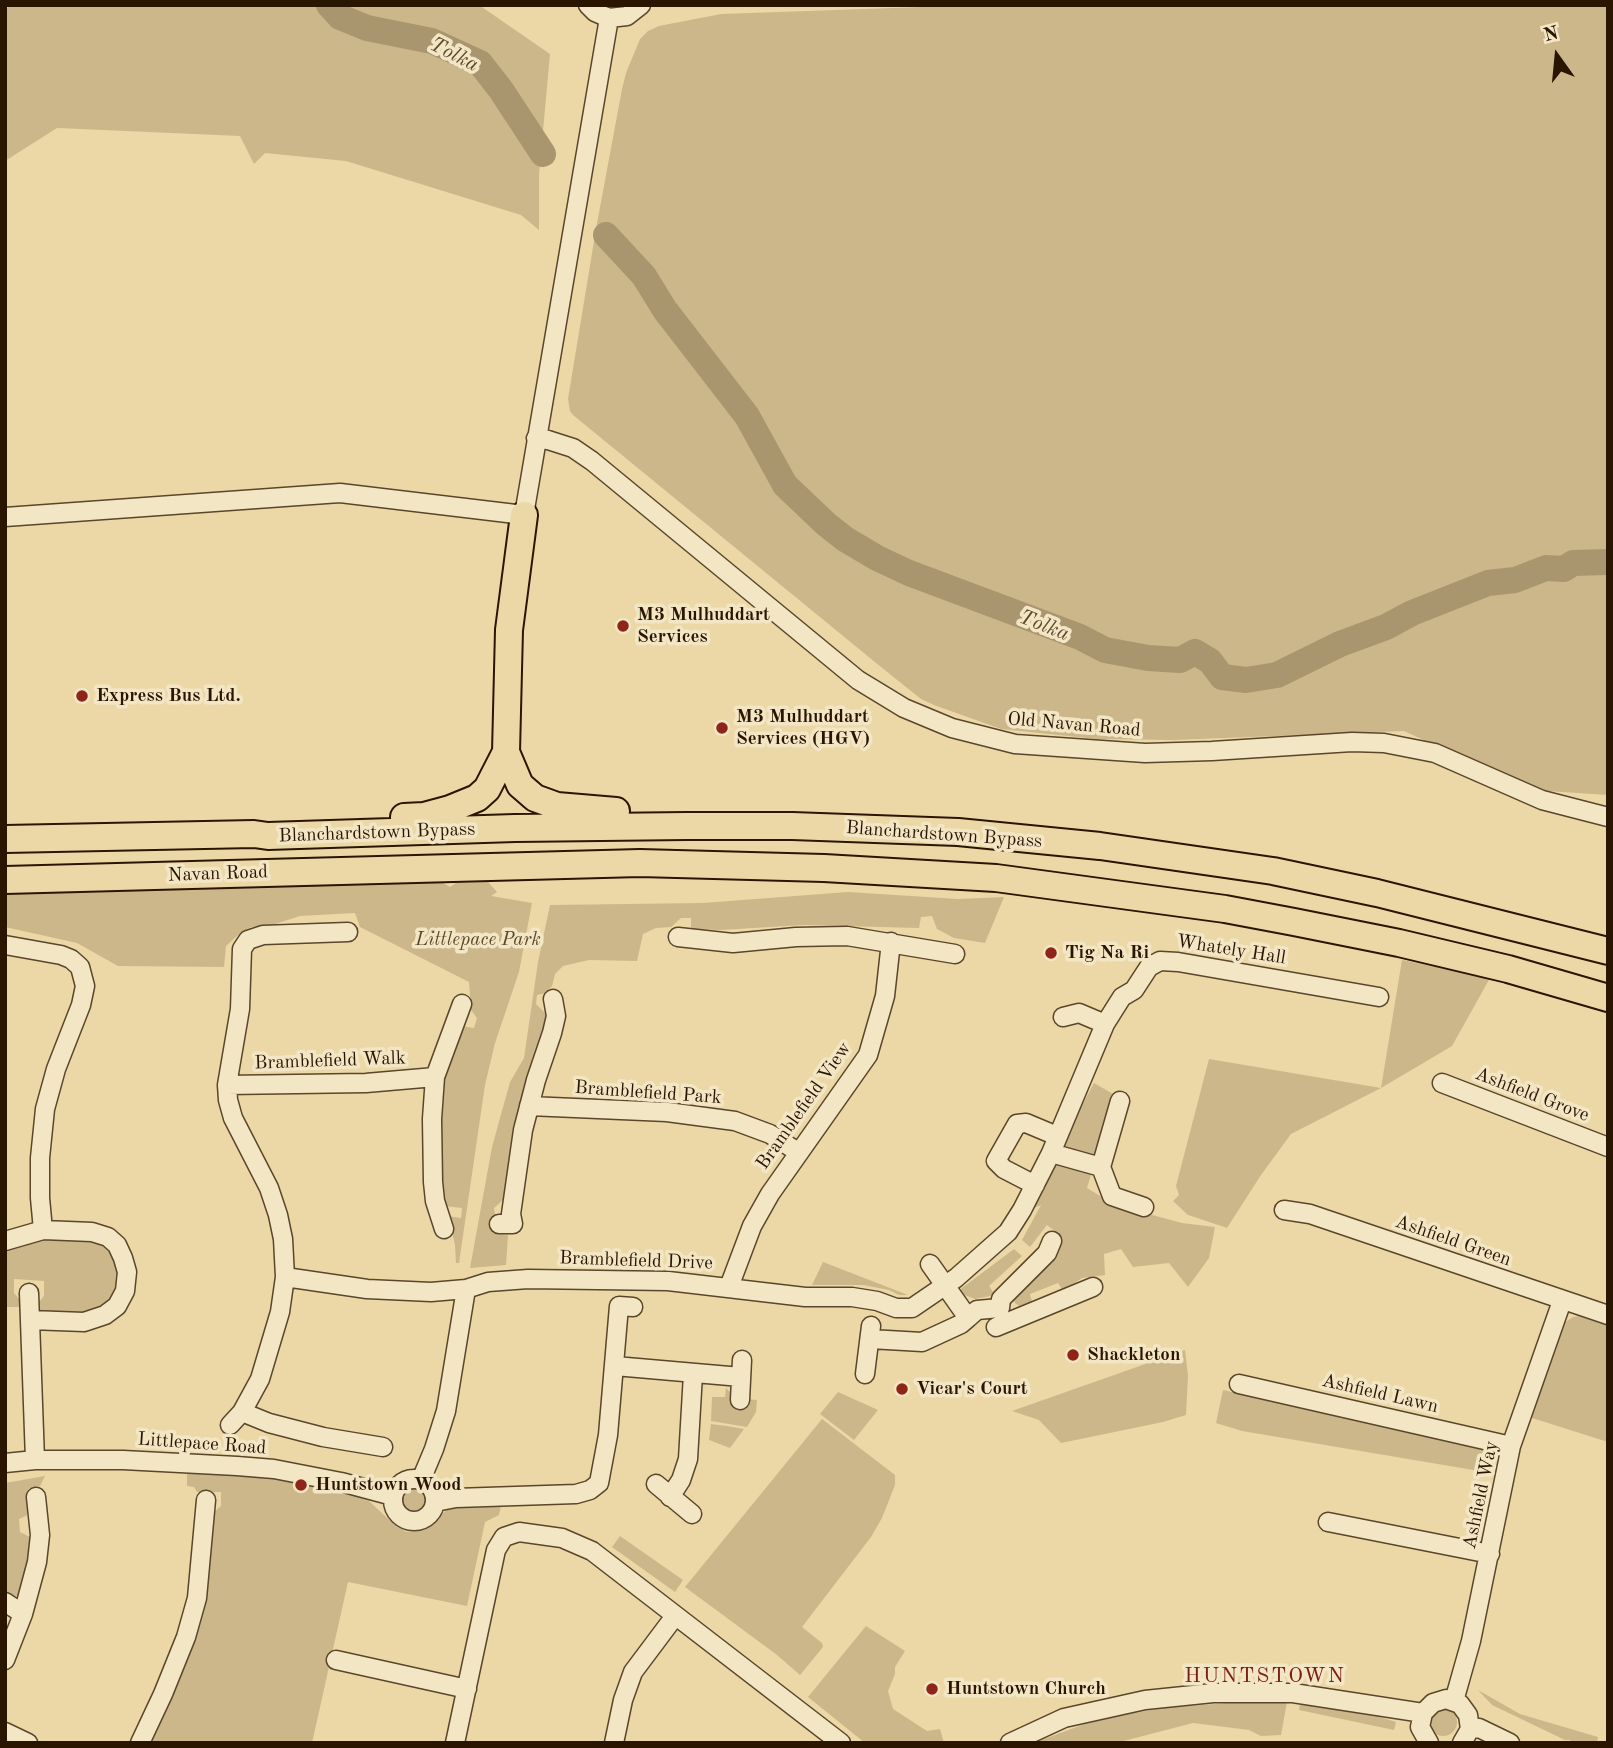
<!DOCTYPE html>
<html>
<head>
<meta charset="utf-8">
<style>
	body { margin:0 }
	#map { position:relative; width:1613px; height:1748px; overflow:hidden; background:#ecd8a6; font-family:"Old Standard TT",serif }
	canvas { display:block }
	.frame { position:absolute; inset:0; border:7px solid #2a1500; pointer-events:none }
	.north { position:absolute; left:1522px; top:21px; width:70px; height:70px; -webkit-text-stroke:5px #f3e6c5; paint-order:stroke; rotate:345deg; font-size:19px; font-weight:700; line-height:28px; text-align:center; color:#2a1500 }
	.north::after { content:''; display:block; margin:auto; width:24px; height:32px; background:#2a1500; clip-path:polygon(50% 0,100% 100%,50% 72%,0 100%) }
</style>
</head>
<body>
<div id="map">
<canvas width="1613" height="1748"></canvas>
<div class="frame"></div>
<div class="north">N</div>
</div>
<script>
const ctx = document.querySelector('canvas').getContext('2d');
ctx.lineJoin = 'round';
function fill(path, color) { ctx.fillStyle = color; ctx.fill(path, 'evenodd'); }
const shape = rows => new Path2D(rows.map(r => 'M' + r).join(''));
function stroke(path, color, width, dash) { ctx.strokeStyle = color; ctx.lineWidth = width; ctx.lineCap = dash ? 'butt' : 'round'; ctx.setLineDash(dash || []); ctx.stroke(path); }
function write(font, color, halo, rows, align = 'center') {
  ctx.font = font + ' "Old Standard TT",serif'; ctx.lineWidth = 7; ctx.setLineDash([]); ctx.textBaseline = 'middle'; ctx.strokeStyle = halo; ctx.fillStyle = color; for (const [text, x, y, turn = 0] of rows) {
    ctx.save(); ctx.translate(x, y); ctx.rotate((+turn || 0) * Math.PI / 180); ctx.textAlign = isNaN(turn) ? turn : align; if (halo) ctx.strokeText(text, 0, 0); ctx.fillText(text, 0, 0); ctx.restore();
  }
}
const green = shape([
	[11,5,479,5,550,54,539,175,539,230,521,215,346,161,265,153,254,164,240,136,57,128,5,161,5,10],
	[979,5,1608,5,1608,795,1547,791,1511,780,1404,731,1174,740,1097,739,1001,729,934,705,921,699,881,667,573,415,570,411,568,399,596,229,622,89,626,73,640,39,648,31,659,26,721,14],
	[440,881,450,887,456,883,488,882,497,892,491,896,532,903,519,972,495,1043,485,1085,459,1263,456,1263,455,1245,448,1216,461,1218,462,1208,444,1206,437,1140,445,1068,462,1026,474,1028,477,1018,471,1010,469,982,360,927,355,913,300,916,272,925,251,927,238,935,226,946,224,967,118,966,77,943,5,927,5,892,131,885,156,891,178,884],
	[848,892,958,899,1004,897,985,943,954,938,937,929,932,916,921,917,919,928,804,925,720,930,691,929,691,918,681,918,671,927,656,928,643,934,637,961,589,960,563,966,555,974,552,986,546,993,537,995,536,1004,549,1017,537,1061,513,1126,504,1199,494,1208,498,1234,508,1235,506,1265,470,1268,492,1147,510,1082,524,1058,538,962,550,905,703,903],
	[1402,960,1490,978,1452,1046,1381,1088,1291,1134,1261,1175,1227,1228,1188,1215,1173,1201,1179,1195,1176,1186,1209,1059,1381,1088],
	[1094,1083,1115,1095,1087,1188,1115,1205,1182,1223,1215,1227,1209,1258,1188,1287,1169,1263,1133,1267,1121,1249,1104,1254,1105,1275,1082,1278,1063,1291,1058,1283,1030,1294,1033,1305,1022,1308,1015,1303,1013,1297,1055,1257,1060,1235,1047,1225,1030,1247,1022,1240,1041,1205,1034,1208,1029,1204],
	[80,1238,107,1245,113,1251,121,1273,118,1292,102,1310,77,1314,44,1313,37,1309,38,1303,44,1296,44,1281,14,1279,14,1293,19,1299,21,1307,5,1307,5,1248,37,1239],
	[1014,1249,1022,1256,989,1286,995,1295,975,1299,959,1293,962,1288],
	[823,1262,908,1295,899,1295,889,1290,863,1285,812,1285],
	[1579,1316,1608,1326,1608,1442,1529,1417,1564,1323,1573,1317],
	[1185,1350,1188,1376,1186,1415,1163,1422,1061,1443,1039,1420,1012,1411],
	[726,1388,731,1393,732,1403,746,1399,757,1400,756,1412,747,1427,711,1421,712,1397,725,1397],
	[1223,1390,1469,1445,1493,1453,1491,1473,1242,1431,1216,1423],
	[838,1392,878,1410,854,1440,820,1414],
	[822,1419,895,1475,895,1485,882,1518,871,1537,802,1627,822,1643,823,1647,800,1675,777,1655,685,1587],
	[711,1424,727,1426,744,1429,730,1448,709,1440],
	[187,1471,272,1477,342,1490,369,1501,397,1527,407,1532,424,1530,450,1507,501,1506,499,1515,485,1522,467,1606,348,1582,312,1743,148,1743,213,1513,221,1506,221,1492,197,1492,194,1487,187,1486],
	[45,1476,40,1486,28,1489,31,1508,26,1516,19,1519,20,1532,34,1539,23,1590,18,1596,9,1595,5,1593,5,1483],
	'401 1499a13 13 0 1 1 26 0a13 13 0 1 1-26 0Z',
	[620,1536,683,1580,675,1592,612,1547],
	[866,1626,905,1651,895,1667,895,1674,888,1691,893,1709,927,1731,940,1729,944,1743,865,1743,808,1697],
	[1478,1690,1520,1714,1598,1737,1597,1743,1571,1743,1570,1740,1565,1740,1492,1705],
	[1242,1702,1287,1702,1281,1735,1261,1736,1249,1730,1193,1723,1116,1743,1033,1743,1085,1724,1118,1716,1161,1708],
	[1300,1703,1373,1715,1396,1722,1394,1730,1299,1710],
	'1429 1722a14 14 0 1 1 28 0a14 14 0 1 1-28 0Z'
]);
const river = shape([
	[329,5,340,17,367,28,432,41,480,63,501,90,543,154],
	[606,235,644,276,665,310,747,416,785,485,826,524,845,539,877,558,909,573,1080,637,1105,650,1148,658,1180,660,1195,652,1210,661,1222,677,1246,680,1277,675,1340,644,1386,627,1412,613,1488,583,1515,580,1546,568,1564,569,1573,563,1608,562]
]);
const minor = shape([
	[588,5,595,12,609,18,627,16,641,5],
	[536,438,548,440,573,448,592,461,858,680,904,708,952,728,1015,744,1145,753,1212,751,1352,742,1384,743,1435,753,1542,800,1608,817],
	[5,517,340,493,524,515,609,18],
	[678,937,733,943,796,937,847,936,955,954],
	[5,945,61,955,71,959,80,967,85,986,81,1005,56,1069,45,1109,40,1158,40,1198,43,1230],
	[1063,1017,1079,1013,1105,1024],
	[1442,1083,1608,1147],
	[227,1085,366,1083,435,1077],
	[529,1106,667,1112,735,1121,770,1134,798,1152],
	[1051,1153,1101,1167,1112,1196,1144,1207],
	[1101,1167,1120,1101],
	[1035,1185,1004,1169,996,1161,1017,1124,1026,1123,1057,1136],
	[1284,1210,1310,1214,1608,1315],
	[499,1224,513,1224,511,1214,523,1130,536,1080,552,1033,556,1016,553,999],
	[444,1229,435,1201,433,1182,432,1119,435,1077,462,1004],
	[5,1241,43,1230,92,1232,108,1237,117,1245,123,1258,127,1272,125,1291,117,1306,105,1315,84,1322,30,1320],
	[930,1264,968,1318,977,1310,1000,1308,1001,1299,1047,1253,1052,1241],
	[285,1277,367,1289,431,1292,466,1289,488,1282,528,1279,668,1281,805,1297,852,1297,877,1301,896,1308,912,1308,956,1278,1008,1232,1022,1210,1051,1153,1105,1024,1122,997,1134,990,1149,967,1160,961,1178,962,1379,997],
	[729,1287,752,1226,770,1194,868,1055,885,996,891,942],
	[29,1293,35,1460],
	[996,1327,1093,1287],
	[870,1339,922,1342,961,1324,968,1318],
	[615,1366,741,1377],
	[865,1374,871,1326],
	[1239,1384,1511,1446],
	[740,1400,742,1360],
	[242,1412,269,1423,323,1437,383,1447],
	[230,1425,242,1412,260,1379,280,1312,285,1277,283,1239,278,1215,269,1188,233,1118,228,1100,227,1085,240,1009,242,949,248,940,263,935,348,932],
	[5,1463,35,1460,123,1460,237,1466,274,1469,341,1482,393,1496],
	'393 1500a21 21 0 1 1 42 0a21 21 0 1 1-42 0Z',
	[421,1480,434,1449,446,1411,466,1289],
	[656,1484,692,1514],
	[670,1497,681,1480,688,1459,693,1374],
	[435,1502,456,1498,576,1494,590,1490,599,1483,608,1435,619,1306,633,1307],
	[1328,1522,1490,1554],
	[5,1602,23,1614],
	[5,1660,23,1614,37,1562,40,1535,36,1497],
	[336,1660,467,1689],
	[1454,1701,1471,1641,1511,1446,1562,1301],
	[1470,1729,1479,1728,1510,1743],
	[5,1732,28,1743],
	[140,1743,163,1694,186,1637,197,1598,206,1500],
	[455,1743,496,1550,504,1537,519,1532,562,1538,592,1551,841,1743],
	[614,1743,623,1700,633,1672,675,1616],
	[1010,1743,1064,1718,1145,1700,1213,1693,1293,1693,1423,1713],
	[1429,1743,1420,1727,1423,1713,1433,1703,1446,1699,1460,1704,1468,1715,1470,1729,1462,1743]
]);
const highway = shape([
	[506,752,520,785,535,798,557,806,616,811],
	[404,817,424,816,450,809,477,798,487,789,506,752,509,630,524,515],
	[5,839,254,834,268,836,515,828,687,826,792,826,958,832,1100,846,1273,871,1377,893,1608,951],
	[5,880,640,863,824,868,996,878,1225,909,1294,922,1399,943,1508,969,1608,998]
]);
const markers = [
	[623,626,7,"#8f2418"],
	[82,696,7,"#8f2418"],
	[722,728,7,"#8f2418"],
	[1051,953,7,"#8f2418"],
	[1073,1355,7,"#8f2418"],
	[902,1389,7,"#8f2418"],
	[301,1485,7,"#8f2418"],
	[932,1689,7,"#8f2418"]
];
const poiNames = [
	["M3 Mulhuddart",637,615],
	["Services",637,637],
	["Express Bus Ltd.",96,696],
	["M3 Mulhuddart",736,717],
	["Services (HGV)",736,739],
	["Tig Na Ri",1065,953],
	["Shackleton",1087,1355],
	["Vicar's Court",916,1389],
	["Huntstown Wood",315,1485],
	["Huntstown Church",946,1689]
];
const streetNames = [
	["Old Navan Road",1074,725,5],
	["Blanchardstown Bypass",377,833,-2],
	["Blanchardstown Bypass",944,835,4],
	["Navan Road",218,874,-2],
	["Whately Hall",1231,950,9],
	["Bramblefield Walk",330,1061,-2],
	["Bramblefield Park",648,1093,4],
	["Ashfield Grove",1532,1095,21],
	["Bramblefield View",804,1106,-55],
	["Ashfield Green",1453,1241,19],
	["Bramblefield Drive",636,1261,2],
	["Ashfield Lawn",1380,1394,13],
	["Littlepace Road",202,1444,4],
	["Ashfield Way",1481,1495,-78]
];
const parkNames = [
	["Littlepace Park",478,940]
];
const waterNames = [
	["Tolka",454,55,27],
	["Tolka",1044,626,21]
];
const neighbourhoodNames = [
	["HUNTSTOWN",1265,1676]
];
fill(green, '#cbb78a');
stroke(river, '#aa966e', 26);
stroke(minor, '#5a462a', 21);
stroke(highway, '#2a1500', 30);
stroke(minor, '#f3e6c5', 18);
stroke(highway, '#ecd8a6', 26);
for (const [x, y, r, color] of markers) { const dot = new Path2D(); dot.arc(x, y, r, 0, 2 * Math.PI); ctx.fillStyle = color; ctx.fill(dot); stroke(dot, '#f3e6c5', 2.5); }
write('bold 19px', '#2a1500', '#f3e6c5', poiNames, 'left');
write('19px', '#2a1500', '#f3e6c5', streetNames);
write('italic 19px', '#5a4629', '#f3e6c5', parkNames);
write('italic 21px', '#5d492c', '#f3e6c5', waterNames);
ctx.letterSpacing = '2px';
write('21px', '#7a1f14', '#f3e6c5', neighbourhoodNames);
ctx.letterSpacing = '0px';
</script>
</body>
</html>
